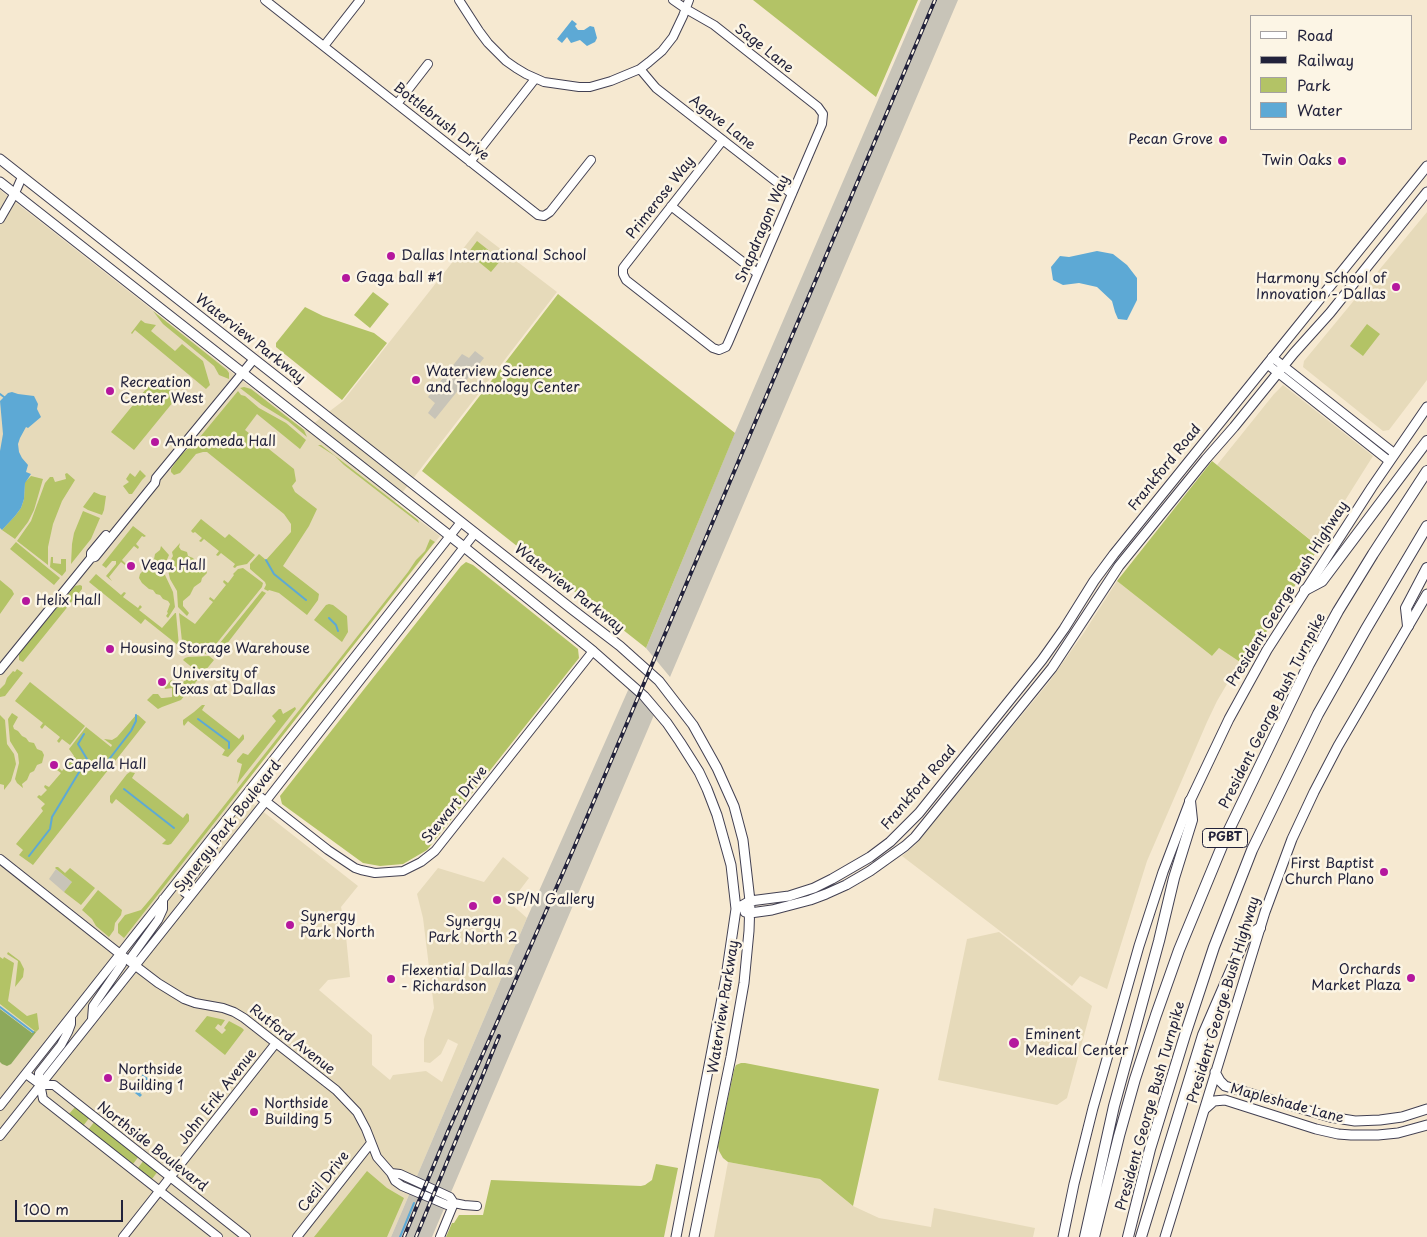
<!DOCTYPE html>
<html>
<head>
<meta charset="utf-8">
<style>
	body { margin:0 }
	#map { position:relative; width:1427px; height:1237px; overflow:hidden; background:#f6e9d1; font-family:"Playpen Sans",sans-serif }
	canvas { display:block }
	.legend { position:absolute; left:1250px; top:15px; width:162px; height:115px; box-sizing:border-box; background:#fcf5e5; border:1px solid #a5a1a1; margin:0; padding:6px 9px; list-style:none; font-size:15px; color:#22223b }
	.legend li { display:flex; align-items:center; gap:10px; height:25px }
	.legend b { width:25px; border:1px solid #a5a1a1 }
	.scale { position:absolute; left:15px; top:1200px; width:108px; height:22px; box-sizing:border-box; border:2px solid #22223b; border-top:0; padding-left:6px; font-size:15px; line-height:18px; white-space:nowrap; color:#22223b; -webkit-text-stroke:4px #fcf5e5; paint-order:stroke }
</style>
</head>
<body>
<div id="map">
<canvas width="1427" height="1237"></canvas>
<ul class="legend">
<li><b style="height:6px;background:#fff"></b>Road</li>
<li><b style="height:6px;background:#22223b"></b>Railway</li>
<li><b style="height:14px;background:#b3c366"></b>Park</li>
<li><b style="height:14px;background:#5da9d5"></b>Water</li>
</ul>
<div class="scale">100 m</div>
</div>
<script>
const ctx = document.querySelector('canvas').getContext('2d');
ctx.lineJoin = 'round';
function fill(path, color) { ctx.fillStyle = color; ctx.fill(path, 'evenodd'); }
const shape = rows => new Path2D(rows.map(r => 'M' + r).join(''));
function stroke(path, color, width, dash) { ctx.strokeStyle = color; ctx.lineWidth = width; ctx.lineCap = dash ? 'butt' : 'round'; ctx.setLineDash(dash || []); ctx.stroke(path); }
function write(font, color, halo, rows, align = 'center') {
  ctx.font = font + ' "Playpen Sans",sans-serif'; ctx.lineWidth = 5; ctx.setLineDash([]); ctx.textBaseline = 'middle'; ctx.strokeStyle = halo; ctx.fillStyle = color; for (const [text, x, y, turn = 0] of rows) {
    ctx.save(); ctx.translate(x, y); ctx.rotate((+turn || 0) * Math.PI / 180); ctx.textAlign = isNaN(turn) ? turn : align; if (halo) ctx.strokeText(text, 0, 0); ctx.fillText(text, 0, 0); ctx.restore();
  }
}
const built = shape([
	[0,190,305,430,343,401,477,231,557,292,395,502,440,536,238,792,358,886,341,907,345,926,350,977,328,980,319,990,372,1035,372,1065,390,1080,393,1075,426,1071,442,1082,458,1044,448,1039,441,1054,430,1063,424,1062,424,1039,434,1008,423,918,417,894,438,868,484,882,503,857,529,878,510,903,527,918,391,1237,0,1237],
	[1427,212,1427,380,1389,430,1383,431,1303,367,1304,361],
	[1283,385,1373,456,1317,545,1217,465,1274,394],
	[1117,581,1212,656,1219,648,1240,662,1217,701,1207,722,1147,861,1107,989,1080,976,1072,986,902,856,915,845,1049,682,1083,634],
	[999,932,1092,1006,1067,1098,1057,1105,938,1080,967,939],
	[728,1162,820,1179,853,1206,879,1218,931,1227,934,1208,1035,1228,1033,1237,714,1237]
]);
const industrial = shape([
	[921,0,958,0,670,677,646,648,736,430],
	[475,351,484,358,435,419,428,413,435,403,428,397,462,354,469,358],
	[629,688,645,703,654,715,432,1237,391,1237,527,918],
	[56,869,72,882,64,892,49,879]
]);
const green = shape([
	[753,0,918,0,876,97],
	[477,241,501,260,491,272,468,253],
	[373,292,389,304,370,328,354,315],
	[558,294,735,433,646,648,422,471],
	[305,307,323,316,374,333,387,343,342,400,276,347,276,343],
	[153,311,227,370,229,373,229,379,219,375,214,366,163,324],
	[141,320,145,323,156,325,151,331,175,351,182,344,203,361,210,385,206,389,135,330,132,334,131,333],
	[1367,324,1380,334,1363,356,1350,346],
	[155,378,178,396,134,450,111,432],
	[244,387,251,389,304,430,307,437,288,421,262,405,240,388],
	[238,391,241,395,245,396,259,408,286,423,306,440,300,449,257,414,245,430,294,469,296,481,292,486,295,492,317,509,309,526,283,566,319,594,318,600,307,615,279,593,269,590,268,591,264,589,266,585,265,582,250,569,250,564,259,554,266,560,291,532,291,524,284,514,207,452,203,452,196,454,180,473,174,475,171,472,171,469,180,456,200,437],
	[321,445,418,520,419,523,344,465,335,456,318,445],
	[1212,461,1319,547,1249,660,1240,662,1219,648,1212,656,1117,581],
	[140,470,146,476,142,480,132,494,129,494,123,486,129,482,126,479,130,473,135,477],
	[67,473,75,480,62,501,53,524,48,547,48,565,17,541,31,521,45,483,50,477,53,477,55,482,66,479,65,474],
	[31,476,43,479,34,510,28,522,15,539,2,530,15,516,21,508,24,499,25,482],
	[94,492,101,495,106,496,104,510,102,515,88,510,83,507],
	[83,511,100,518,91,539,71,564,72,544,74,533],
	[201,519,225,538,229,534,255,555,247,564,237,566,235,568,233,567,235,564,221,553,218,556,216,555,219,551,204,539,201,542,199,541,202,538,195,532,193,533,191,531],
	[133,526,146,536,144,537,142,536,136,544,139,547,138,549,134,546,122,560,126,564,125,565,121,562,109,577,112,581,106,576,116,564,116,561,112,561,106,568,102,565],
	[430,539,435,542,433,544,124,938,118,933,118,924,125,915,141,910,152,897,408,572,416,560,425,551],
	[16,542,60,578,54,585,10,549],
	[180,543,179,547,181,550,187,552,188,556,193,558,196,562,206,570,207,573,202,578,201,582,194,587,190,595,183,601,183,606,189,613,187,616,178,607,177,591,170,579,168,570,169,563,173,556,172,552],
	[161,546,169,555,166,562,165,575,173,592,175,607,168,618,166,616,168,613,167,612,170,604,168,601,163,599,160,595,156,594,153,590,149,589,142,583,139,578,140,574,154,559,155,554,160,550],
	[51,557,53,557,53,563,61,564,61,559,66,559,66,571,62,576,50,567],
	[466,562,473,565,578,649,579,658,427,850,403,864,380,866,363,863,282,804,280,796,461,566],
	[243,568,263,583,262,587,208,654,186,654,184,653,183,651,179,613,195,624,213,602,209,599,210,597,214,600,226,585,223,582,224,580,228,583,234,575,233,574,238,569],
	[96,574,121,595,124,592,126,593,123,597,138,608,140,605,142,607,139,610,162,628,175,613,176,613,179,646,145,619,141,624,89,582],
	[0,580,12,590,14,594,0,614],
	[80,585,82,586,82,589,23,662,19,660,19,654,75,586],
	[262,591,266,593,216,658,211,654],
	[329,604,333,605,347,616,348,632,342,642,314,620,326,605],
	[209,656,214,660,181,700,162,707,158,709,147,700,153,694,158,694,161,698,163,698,172,697,172,688,165,689,164,686,162,686,164,684,166,686,171,680,180,686,194,669,183,660,185,658,188,657],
	[17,669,23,673,5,696,0,697,0,689,5,684,7,678,13,671,15,672],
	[30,682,85,726,70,745,62,739,59,743,57,741,60,737,45,725,42,729,40,727,43,723,15,701],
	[202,705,205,705,202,710,239,739,243,734,244,736,244,739,228,757,222,755,225,750,188,721,184,726,183,724,183,720,194,712],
	[295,707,296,709,237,784,242,764,237,762,237,760,243,753,248,755,276,721,272,716,279,709,281,709,283,714],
	[12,713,18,717,13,726,14,729,18,731,22,736,26,738,29,742,34,743,37,749,42,751,44,755,42,763,37,765,34,771,30,773,27,780,22,784,23,788,17,783,15,779,19,763,18,754,10,741,8,719],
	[0,715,5,720,7,744,14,754,16,764,11,781,4,790,4,785,0,784],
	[136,715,138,715,146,722,33,865,19,855,23,850,16,844,43,811,41,808,45,804,37,797,39,795,41,796,47,790,44,787,45,785,49,787,61,773,57,770,59,768,62,771,74,756,69,749,86,727,111,747,112,745,104,739,112,740,117,737],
	[130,772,135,773,132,778,183,818,187,813,189,815,189,821,171,844,168,845,162,844,166,840,116,799,112,804,110,802,110,796,127,774],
	[56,867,58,867,65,873,70,868,95,888,81,905,64,892,72,882,55,868],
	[98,890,122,910,121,915,115,923,114,930,109,937,96,926,92,919,82,910],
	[8,952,20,961,24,969,23,977,15,987,18,961,7,954],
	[0,957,3,959,4,957,14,963,8,1001,27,1016,37,1013,39,1029,36,1032,0,1004],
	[207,1016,225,1020,221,1026,218,1024,215,1028,222,1034,226,1030,224,1028,229,1021,242,1028,244,1030,225,1055,195,1031],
	[741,1063,745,1063,879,1089,853,1206,820,1179,728,1162,723,1158,719,1151,718,1146,734,1070,736,1065],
	[76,1106,90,1117,83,1126,69,1114],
	[95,1121,139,1156,133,1164,88,1130],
	[144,1160,158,1171,152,1179,138,1168],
	[656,1164,678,1168,664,1237,446,1237,452,1223,454,1223,459,1215,483,1215,491,1180,641,1186,645,1185,652,1180],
	[367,1171,387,1188,404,1198,387,1237,314,1237]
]);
const forest = shape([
	[0,1009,32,1033,34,1031,36,1032,11,1064,7,1066,2,1064,0,1062]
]);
const water = shape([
	[572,20,577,24,575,26,578,30,584,30,590,26,594,27,597,38,595,42,587,46,580,40,571,43,567,37,562,43,557,39],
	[1097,251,1113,254,1127,265,1137,278,1137,300,1127,320,1118,319,1115,312,1112,301,1097,287,1079,283,1063,285,1053,280,1051,267,1060,256,1069,257],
	[12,392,18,394,34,396,38,404,37,409,41,417,28,428,26,427,20,438,18,444,19,452,22,458,28,465,26,472,31,474,25,483,24,499,21,508,15,516,2,530,0,528,0,451,3,434,0,401,8,393],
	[143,1074,150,1080,149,1082,151,1084,149,1087,146,1086,140,1093,142,1095,140,1097,131,1090,139,1083,138,1081]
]);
const stream = shape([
	[0,394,4,397],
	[266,560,274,574,306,600],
	[329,618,336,625,338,631],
	[198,719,229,742,229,748],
	[107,762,131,731,136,721,136,715],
	[124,789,174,828],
	[29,856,50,829,52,817,87,759,78,744,84,734],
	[0,1007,33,1032],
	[400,1237,414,1203]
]);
const minor = shape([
	[265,0,538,215,544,216,550,212,591,160],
	[459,0,479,31,488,43,506,61,516,68,526,74,544,82,579,87,590,87,611,81,640,69,649,62,662,51,673,37,683,16,689,0],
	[673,0,686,9,714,25,818,107,823,114,822,124,728,343,726,347,719,350,713,348,626,280,623,274,623,268,626,264,723,140],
	[324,46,360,0],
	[640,69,656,88,792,194],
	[397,104,428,64],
	[470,162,535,79],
	[671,206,757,273],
	[0,219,15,193,22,177],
	[1272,357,1394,453],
	[1267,364,1389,461],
	[91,558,91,553,106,535],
	[0,670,91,558,95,557,155,483,156,478,254,359],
	[250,789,328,850,355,868,361,870,375,873,403,871,421,862,435,851,593,651],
	[0,859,120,954,158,983,184,999,195,1003,223,1008,234,1012,244,1018,336,1090,357,1112,366,1129,377,1157,391,1173,395,1181,402,1186,447,1205,454,1203,464,1205,477,1206],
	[190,896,184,892,184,888,186,884,207,857,216,841,216,832],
	[135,966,132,956,158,920,163,909,163,899],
	[71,1017,71,1024,68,1032,61,1045,39,1073,39,1078,43,1099,218,1237],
	[92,1019,93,1006,122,964,120,954],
	[26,1074,41,1085,54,1085,246,1237],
	[0,1106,461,522],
	[0,1136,266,801,475,533],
	[391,1173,400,1174,450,1197,454,1203],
	[123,1237,276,1043],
	[297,1237,371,1143],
	[440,1237,454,1203]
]);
const major = shape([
	[0,159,573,610,620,646,659,681,693,725,717,768,734,806,743,840,750,901,749,931,744,983,731,1057,694,1237],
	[0,182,464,547,593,651,644,696,667,723,680,742,699,772,707,789,717,815,731,865,736,909,726,977,676,1237],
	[736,909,750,901,789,896,814,888,832,879,870,857,890,842,919,813,1042,660,1064,629,1094,581,1114,554,1427,166],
	[745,912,750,913,772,910,810,900,826,894,846,885,870,871,905,846,915,837,1052,668,1119,566,1206,459,1234,427,1294,353,1330,313,1427,192],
	[1215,1072,1220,1081,1225,1086,1330,1117,1355,1121,1380,1120,1402,1117,1427,1109],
	[1205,1109,1214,1101,1225,1100,1316,1129,1338,1134,1351,1135,1378,1135,1398,1133,1427,1125],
	[1063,1237,1074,1184,1093,1108,1139,946,1163,872,1190,801,1229,719,1267,650,1372,487,1427,407],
	[1165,1237,1265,912,1292,839,1314,792,1338,746,1427,594]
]);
const highway = shape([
	[1305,590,1322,581,1427,441],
	[1408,626,1406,608,1427,568],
	[1085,1237,1114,1106,1159,941,1174,878,1192,820,1190,801],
	[1094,1237,1119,1136,1135,1079,1156,1015,1179,950,1227,834,1309,664,1338,611,1373,554,1427,471],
	[1128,1237,1150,1149,1185,1035,1214,947,1252,850,1318,714,1366,629,1427,526],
	[1141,1237,1203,1035,1245,938,1260,928]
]);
const rail = shape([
	[404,1237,449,1129,495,1027,573,850,935,0],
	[416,1237,499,1036]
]);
const markers = [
	[1223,140,5,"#b5179e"],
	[1342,161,5,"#b5179e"],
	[391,256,5,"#b5179e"],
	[346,278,5,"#b5179e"],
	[1396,287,5,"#b5179e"],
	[416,380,5,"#b5179e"],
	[110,391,5,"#b5179e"],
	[155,442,5,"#b5179e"],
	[131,566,5,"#b5179e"],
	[26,601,5,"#b5179e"],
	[110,649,5,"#b5179e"],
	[162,682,5,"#b5179e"],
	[54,765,5,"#b5179e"],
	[1384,872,5,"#b5179e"],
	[497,900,5,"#b5179e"],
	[473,906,5,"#b5179e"],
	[290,925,5,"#b5179e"],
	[1411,978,5,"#b5179e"],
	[391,979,5,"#b5179e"],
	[1014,1043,6,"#b5179e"],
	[108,1078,5,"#b5179e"],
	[254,1112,5,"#b5179e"]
];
const shields = [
	[1225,838,45]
];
const shieldNames = [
	["PGBT",1225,838]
];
const streetNames = [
	["Sage Lane",764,49,38],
	["Bottlebrush Drive",441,122,38],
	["Agave Lane",722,123,38],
	["Primerose Way",661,198,-52],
	["Snapdragon Way",763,229,-67],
	["Waterview Parkway",250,339,38],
	["Frankford Road",1165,468,-51],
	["Waterview Parkway",569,589,38],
	["President George Bush Highway",1288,594,-58],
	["President George Bush Turnpike",1273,711,-63],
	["Frankford Road",919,788,-49],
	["Stewart Drive",455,805,-51],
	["Synergy Park Boulevard",228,827,-52],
	["President George Bush Highway",1224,1000,-73],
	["Waterview Parkway",724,1007,-81],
	["Rutford Avenue",292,1040,38],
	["John Erik Avenue",218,1097,-52],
	["Mapleshade Lane",1287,1104,15],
	["President George Bush Turnpike",1151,1106,-74],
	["Northside Boulevard",152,1147,38],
	["Cecil Drive",324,1182,-52]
];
const poiNames = [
	["Pecan Grove",1213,140,"right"],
	["Twin Oaks",1332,161,"right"],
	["Dallas International School",401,256],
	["Gaga ball #1",356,278],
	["Harmony School of",1386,279,"right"],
	["Innovation - Dallas",1386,295,"right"],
	["Waterview Science",426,372],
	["and Technology Center",426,388],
	["Recreation",120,383],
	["Center West",120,399],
	["Andromeda Hall",165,442],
	["Vega Hall",141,566],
	["Helix Hall",36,601],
	["Housing Storage Warehouse",120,649],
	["University of",172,674],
	["Texas at Dallas",172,690],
	["Capella Hall",64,765],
	["First Baptist",1374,864,"right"],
	["Church Plano",1374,880,"right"],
	["SP/N Gallery",507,900],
	["Synergy",300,917],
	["Park North",300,933],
	["Synergy",473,922,"center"],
	["Park North 2",473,938,"center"],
	["Orchards",1401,970,"right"],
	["Market Plaza",1401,986,"right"],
	["Flexential Dallas",401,971],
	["- Richardson",401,987],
	["Eminent",1025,1035],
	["Medical Center",1025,1051],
	["Northside",118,1070],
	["Building 1",118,1086],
	["Northside",264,1104],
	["Building 5",264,1120]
];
fill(built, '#e6daba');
fill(industrial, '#c8c4b8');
fill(green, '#b3c366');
fill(forest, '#8ea95b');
fill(water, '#5da9d5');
stroke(stream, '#5da9d5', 2);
stroke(minor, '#424052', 10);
stroke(major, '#424052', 11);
stroke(highway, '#424052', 12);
stroke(minor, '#fff', 8);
stroke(major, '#fff', 9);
stroke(highway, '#fff', 10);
stroke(rail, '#22223b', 4);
stroke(rail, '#fcf5e5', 2, [5.5]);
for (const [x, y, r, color] of markers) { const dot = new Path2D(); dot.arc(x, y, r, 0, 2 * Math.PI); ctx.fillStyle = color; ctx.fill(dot); stroke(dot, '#fcf5e5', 2); }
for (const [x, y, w] of shields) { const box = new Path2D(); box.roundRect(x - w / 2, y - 9.5, w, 19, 4); ctx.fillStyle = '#fcf5e5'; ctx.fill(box); stroke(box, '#22223b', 1); }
write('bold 12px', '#22223b', null, shieldNames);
write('14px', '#22223b', '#fcf5e5', streetNames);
write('14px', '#22223b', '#fcf5e5', poiNames, 'left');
</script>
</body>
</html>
